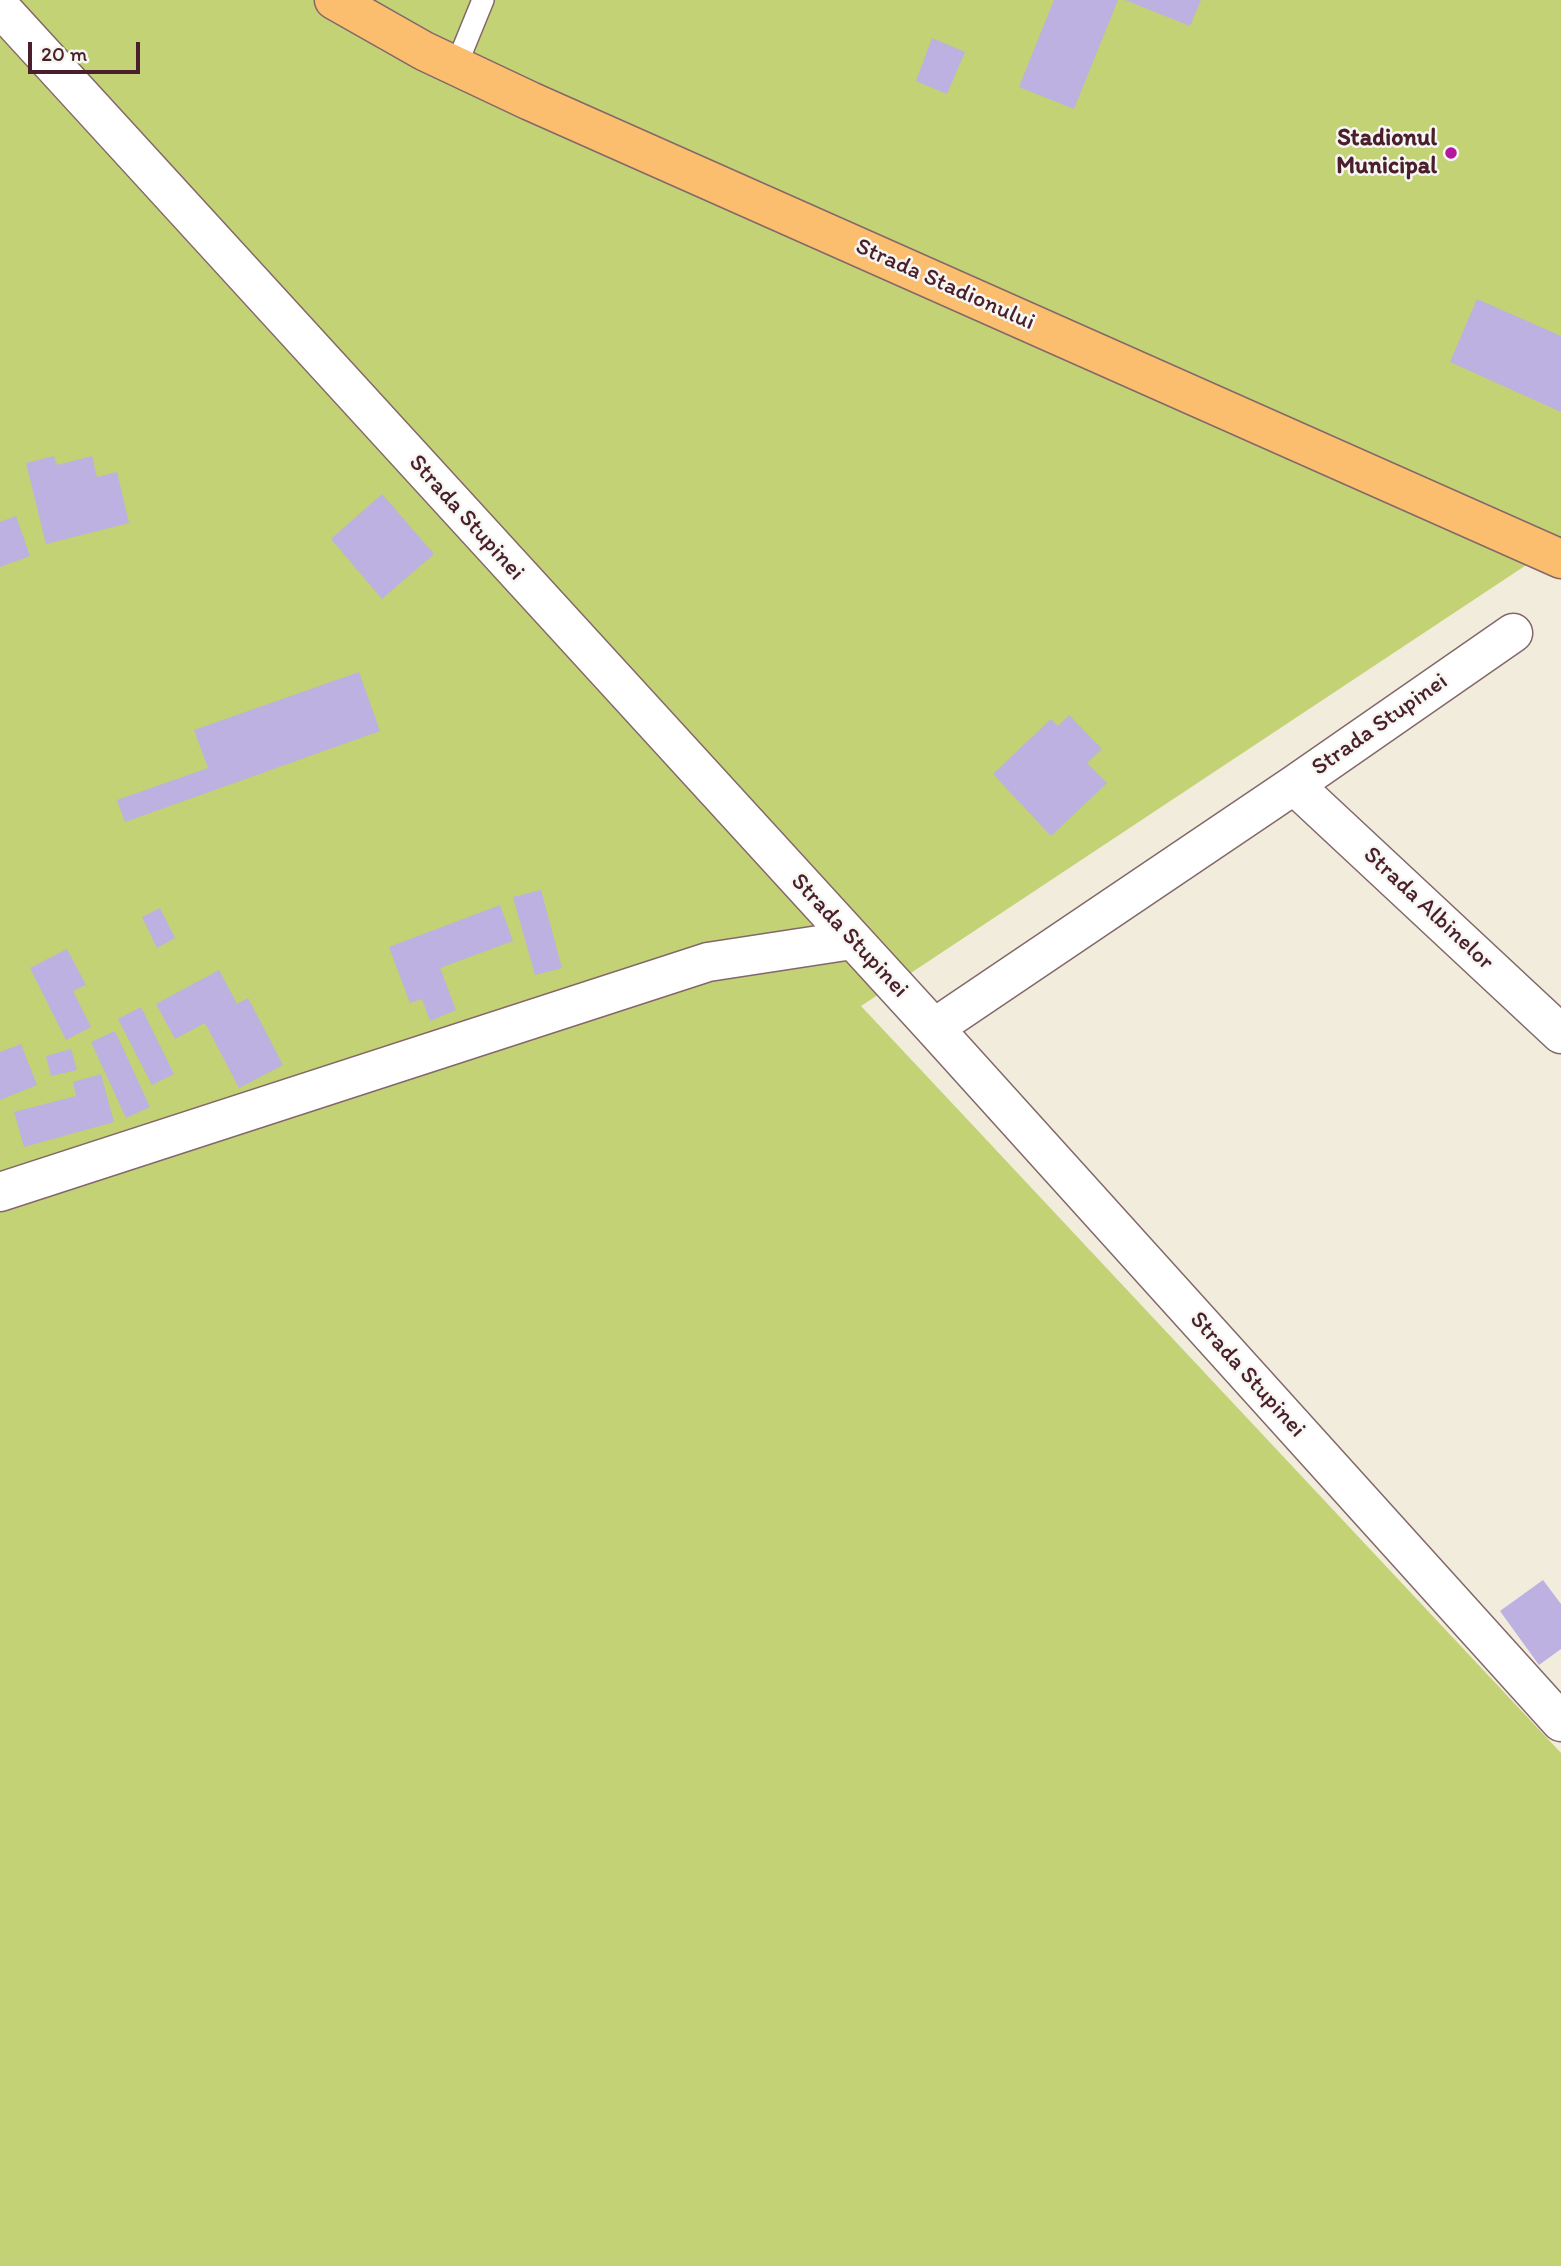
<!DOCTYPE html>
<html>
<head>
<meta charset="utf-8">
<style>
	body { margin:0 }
	#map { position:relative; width:1561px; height:2266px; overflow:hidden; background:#f1ecdb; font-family:Itim,sans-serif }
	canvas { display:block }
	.scale { position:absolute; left:28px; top:42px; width:112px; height:32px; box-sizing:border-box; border:4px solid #4a1f2b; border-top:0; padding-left:9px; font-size:21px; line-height:24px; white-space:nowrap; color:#4a1f2b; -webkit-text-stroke:5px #f6f6f2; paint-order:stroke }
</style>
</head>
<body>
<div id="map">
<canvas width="1561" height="2266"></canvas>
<div class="scale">20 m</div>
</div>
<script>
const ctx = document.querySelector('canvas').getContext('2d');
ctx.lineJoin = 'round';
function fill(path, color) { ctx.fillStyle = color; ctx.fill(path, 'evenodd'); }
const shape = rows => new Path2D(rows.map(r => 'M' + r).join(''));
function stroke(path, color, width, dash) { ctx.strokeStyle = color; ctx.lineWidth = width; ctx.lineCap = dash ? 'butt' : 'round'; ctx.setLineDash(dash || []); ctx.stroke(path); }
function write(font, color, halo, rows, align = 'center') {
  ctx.font = font + ' Itim,sans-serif'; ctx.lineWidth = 5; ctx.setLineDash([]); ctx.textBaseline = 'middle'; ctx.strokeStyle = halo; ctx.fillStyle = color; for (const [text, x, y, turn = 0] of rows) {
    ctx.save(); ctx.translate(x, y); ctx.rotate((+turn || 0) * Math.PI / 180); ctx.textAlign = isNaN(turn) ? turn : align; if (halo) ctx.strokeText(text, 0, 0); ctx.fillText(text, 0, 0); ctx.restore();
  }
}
const green = shape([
	[0,0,1561,0,1561,542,861,1006,1561,1753,1561,2266,0,2266]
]);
const building = shape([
	[1054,0,1118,0,1074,109,1019,87],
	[1125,0,1201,0,1190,26],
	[932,38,965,52,947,94,916,81],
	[1477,299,1561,336,1561,412,1450,362],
	[54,456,57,465,92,456,97,477,117,472,129,523,46,544,26,463],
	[382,494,434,554,382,599,331,539],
	[16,516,30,556,0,567,0,522],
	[359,672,380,731,125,822,117,800,208,768,194,730],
	[1069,715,1102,749,1087,763,1107,783,1051,836,993,774,1051,719,1058,726],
	[541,890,562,968,535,975,513,897],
	[500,905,513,941,440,968,456,1010,430,1021,422,999,410,1003,389,947],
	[160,908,175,938,157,948,142,917],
	[67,949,86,985,73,991,91,1027,66,1040,30,968],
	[219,970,237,1004,248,998,283,1065,239,1088,205,1023,175,1039,156,1004],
	[141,1007,174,1074,152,1085,118,1019],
	[115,1031,150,1107,126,1118,91,1042],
	[21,1044,37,1085,0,1100,0,1052],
	[71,1049,77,1070,51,1076,46,1056],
	[101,1074,114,1122,24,1147,14,1112,76,1096,73,1082],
	[1543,1580,1561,1604,1561,1649,1539,1665,1500,1611]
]);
const lane = shape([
	[456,66,483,0]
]);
const street = shape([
	[0,7,934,1028,1561,1722],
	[1294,785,1561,1034],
	[934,1028,1294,785,1513,633],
	[0,1192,708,962,852,940]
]);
const primary = shape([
	[334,0,424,51,530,101,1561,559]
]);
const markers = [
	[1451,153,7,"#b5179e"]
];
const poiNames = [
	["Stadionul",1437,139],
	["Municipal",1437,167]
];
const streetNames = [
	["Strada Stadionului",945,285,24],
	["Strada Stupinei",466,518,48],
	["Strada Stupinei",1380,725,-35],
	["Strada Albinelor",1428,909,43],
	["Strada Stupinei",849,936,47],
	["Strada Stupinei",1247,1375,48]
];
fill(green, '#c2d275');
fill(building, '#bcb1e0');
stroke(lane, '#846769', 24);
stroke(street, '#846769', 41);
stroke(primary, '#846769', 41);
stroke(lane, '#fff', 21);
stroke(street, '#fff', 38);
stroke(primary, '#fbbd6e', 38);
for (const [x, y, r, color] of markers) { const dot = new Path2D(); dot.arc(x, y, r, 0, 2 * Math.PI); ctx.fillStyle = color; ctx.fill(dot); stroke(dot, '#f6f6f2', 2.5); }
write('bold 24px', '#4a1f2b', '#f6f6f2', poiNames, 'right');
write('24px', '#4a1f2b', '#f6f6f2', streetNames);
</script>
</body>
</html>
